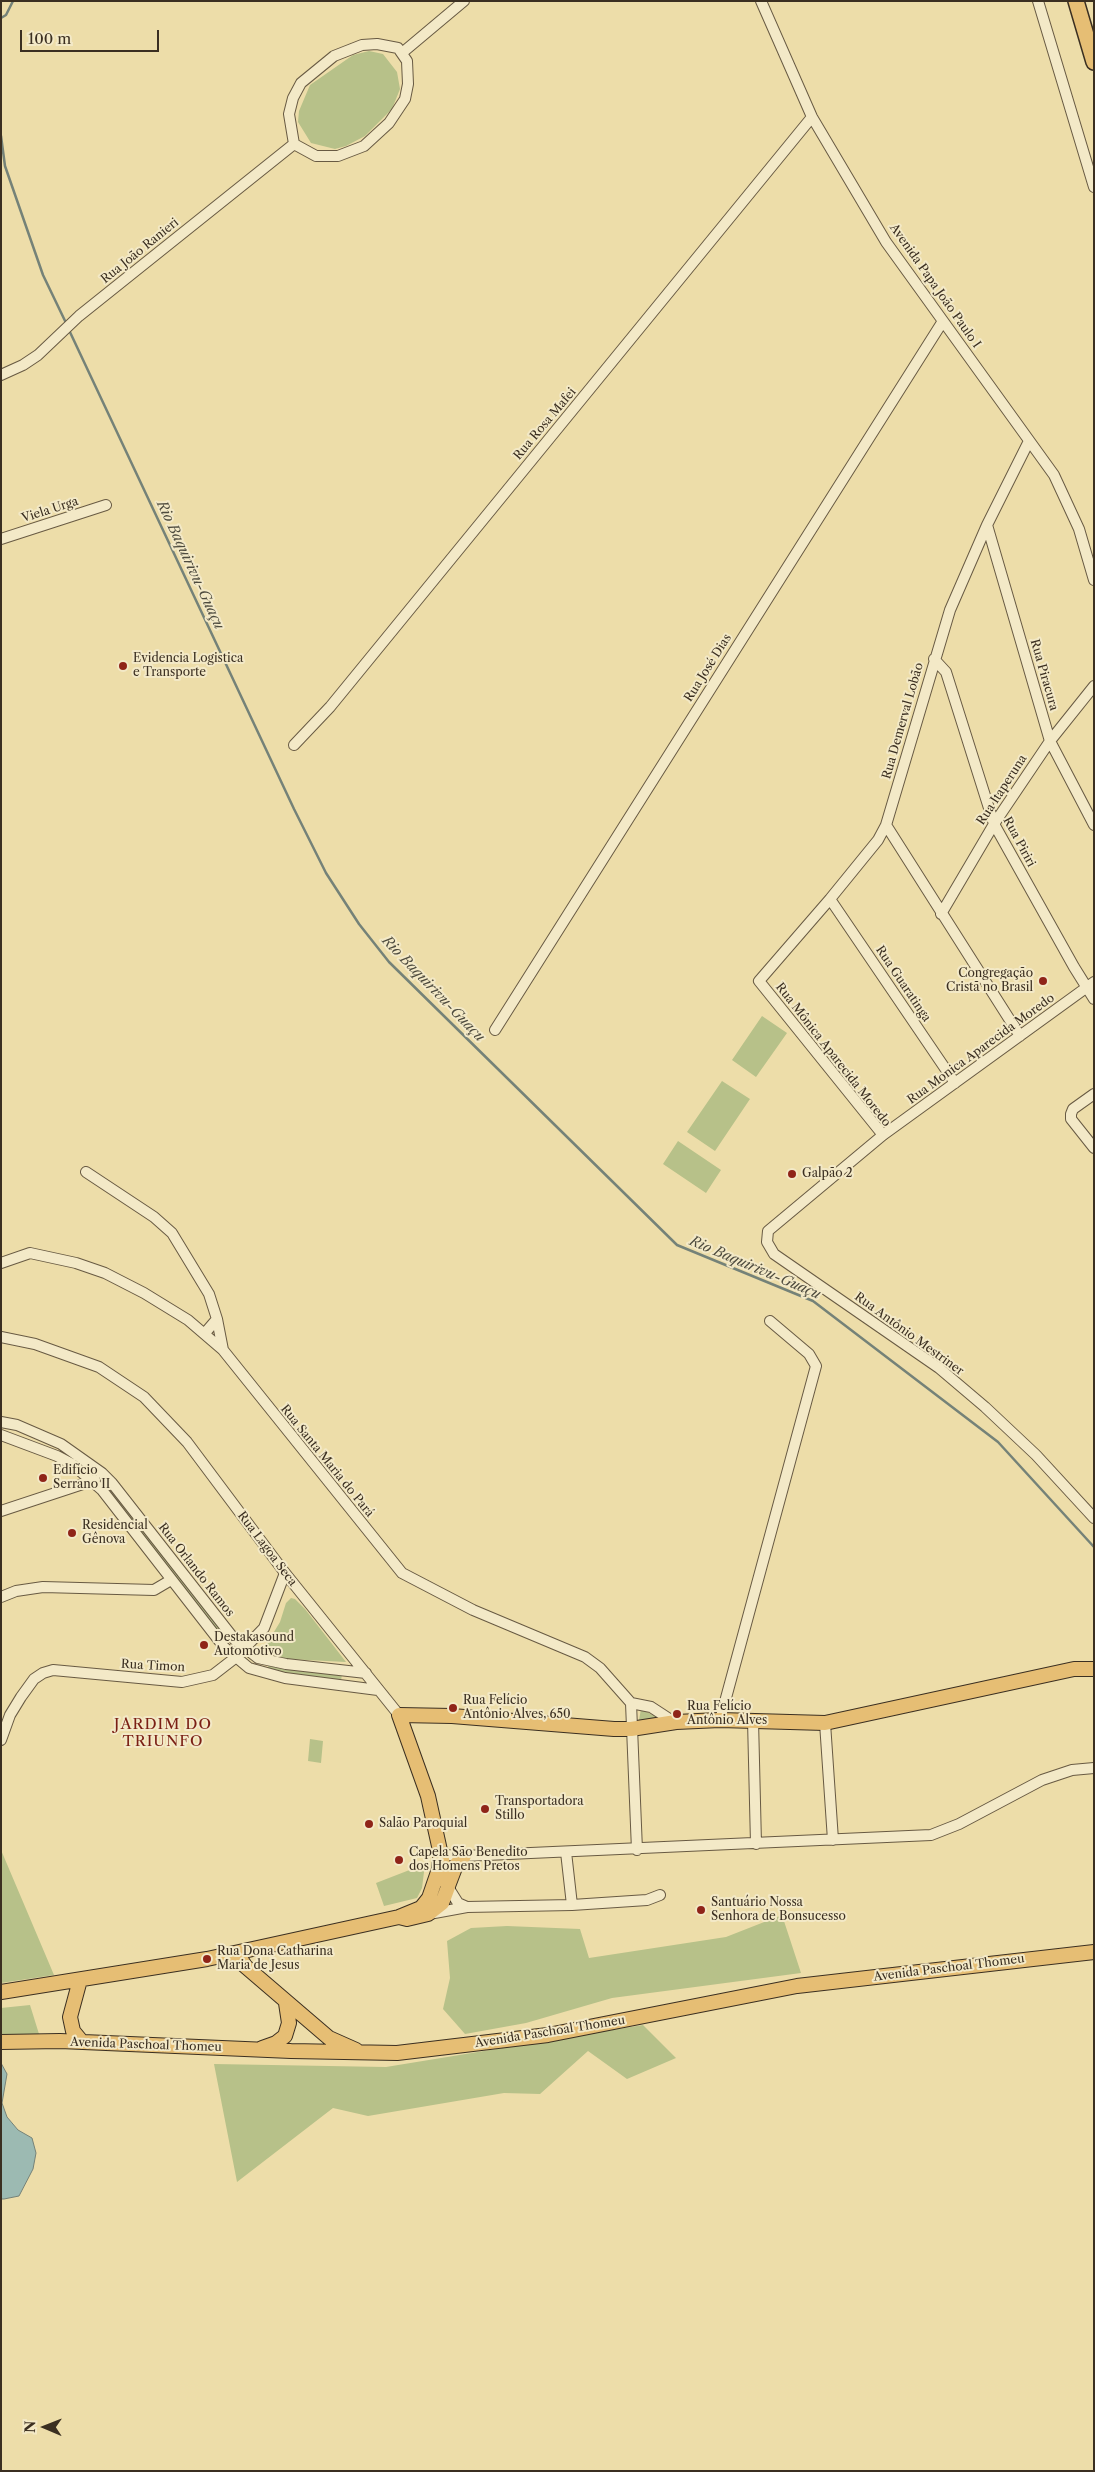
<!DOCTYPE html>
<html>
<head>
<meta charset="utf-8">
<style>
	body { margin:0 }
	#map { position:relative; width:1095px; height:2472px; overflow:hidden; background:#eddda9; font-family:"Libre Caslon Text",serif }
	canvas { display:block }
	.frame { position:absolute; inset:0; border:2px solid #3b2f21; pointer-events:none }
	.north { position:absolute; left:20px; top:2402px; width:50px; height:50px; -webkit-text-stroke:4px #f3e9c7; paint-order:stroke; rotate:271deg; font-size:14px; font-weight:700; line-height:20px; text-align:center; color:#3b2f21 }
	.north::after { content:''; display:block; margin:auto; width:18px; height:22px; background:#3b2f21; clip-path:polygon(50% 0,100% 100%,50% 72%,0 100%) }
	.scale { position:absolute; left:20px; top:30px; width:139px; height:22px; box-sizing:border-box; border:2px solid #3b2f21; border-top:0; padding-left:6px; font-size:15px; line-height:18px; white-space:nowrap; color:#3b2f21; -webkit-text-stroke:4px #f3e9c7; paint-order:stroke }
</style>
</head>
<body>
<div id="map">
<canvas width="1095" height="2472"></canvas>
<div class="frame"></div>
<div class="north">N</div>
<div class="scale">100 m</div>
</div>
<script>
const ctx = document.querySelector('canvas').getContext('2d');
ctx.lineJoin = 'round';
function fill(path, color) { ctx.fillStyle = color; ctx.fill(path, 'evenodd'); }
const shape = rows => new Path2D(rows.map(r => 'M' + r).join(''));
function stroke(path, color, width, dash) { ctx.strokeStyle = color; ctx.lineWidth = width; ctx.lineCap = dash ? 'butt' : 'round'; ctx.setLineDash(dash || []); ctx.stroke(path); }
function write(font, color, halo, rows, align = 'center') {
  ctx.font = font + ' "Libre Caslon Text",serif'; ctx.lineWidth = 4; ctx.setLineDash([]); ctx.textBaseline = 'middle'; ctx.strokeStyle = halo; ctx.fillStyle = color; for (const [text, x, y, turn = 0] of rows) {
    ctx.save(); ctx.translate(x, y); ctx.rotate((+turn || 0) * Math.PI / 180); ctx.textAlign = isNaN(turn) ? turn : align; if (halo) ctx.strokeText(text, 0, 0); ctx.fillText(text, 0, 0); ctx.restore();
  }
}
const green = shape([
	[369,51,383,54,397,72,400,89,392,109,365,136,346,146,335,149,311,143,298,122,299,111,310,85,353,55],
	[762,1016,787,1033,756,1077,732,1060],
	[722,1081,750,1099,715,1151,687,1132],
	[678,1141,721,1170,706,1193,663,1164],
	[112,1487,226,1634,221,1638,107,1491],
	[291,1598,295,1599,305,1609,346,1662,287,1659,263,1650,280,1622,286,1603],
	[269,1664,342,1674,341,1681,267,1671],
	[641,1709,661,1719,639,1720],
	[310,1739,323,1741,321,1763,308,1761],
	[1,1850,54,1975,1,1983],
	[425,1864,422,1888,417,1898,384,1906,376,1883],
	[782,1915,801,1973,612,1998,526,2023,465,2034,443,2009,450,1978,447,1941,471,1928,507,1926,580,1929,589,1958,726,1937],
	[30,2005,39,2034,1,2035,1,2008],
	[643,2025,676,2058,627,2079,588,2051,540,2094,504,2093,368,2116,333,2108,237,2182,214,2064,386,2067]
]);
const water = shape([
	[1,2063,7,2074,2,2103,7,2117,18,2130,32,2138,36,2153,33,2169,19,2196,4,2199,1,2199,1,2063]
]);
const stream = shape([
	[1,18,6,15,13,1],
	[1,136,5,166,43,275,67,325],
	[69,330,294,809,326,873,359,924,389,962,677,1245,813,1301,998,1442,1094,1547]
]);
const minor = shape([
	[761,1,812,117,886,242,1054,475,1079,529,1094,580],
	[1038,1,1094,187],
	[377,44,398,48,407,61,408,84,405,99,389,123,364,146,338,156,316,156,294,144,289,114,293,98,301,83,334,56,362,45,377,44],
	[402,53,464,1],
	[1,375,23,365,38,355,79,316,294,144],
	[987,525,1050,741,1094,825],
	[1,539,106,505],
	[934,659,946,672,994,824,1074,967,1094,999],
	[294,745,330,707,812,117],
	[886,825,1020,1036],
	[830,899,955,1083],
	[941,914,994,824,1050,741,1094,686],
	[1094,982,883,1135,768,1231,767,1242,774,1254,939,1368,985,1407,1036,1455,1094,1518],
	[495,1030,943,321],
	[1094,1094,1073,1109,1071,1114,1071,1119,1094,1148],
	[883,1135,759,981,830,899,878,840,886,825,950,610,987,525,1029,441],
	[86,1172,154,1217,172,1233,209,1294,217,1319],
	[1,1263,30,1253,76,1263,105,1273,144,1293,188,1320,223,1350,402,1573,473,1610,585,1657,600,1668,631,1703,651,1707,674,1722],
	[205,1333,217,1319,223,1350],
	[1,1337,35,1344,99,1367,144,1397,187,1442,285,1573,399,1715],
	[1,1422,17,1425,61,1444,102,1473,112,1483,235,1640,258,1658,286,1664,366,1673],
	[1,1435,57,1456,72,1464,102,1490,224,1647,249,1668,285,1678,378,1690],
	[1,1511,95,1480],
	[1,1597,16,1591,43,1587,154,1590,171,1580],
	[631,1703,637,1850],
	[720,1720,816,1366,809,1354,770,1321],
	[753,1720,756,1844],
	[825,1723,833,1840],
	[1,1740,10,1715,21,1697,34,1679,43,1673,53,1670,182,1682,213,1675,235,1658,264,1628,285,1573],
	[440,1849,447,1855,464,1856,931,1835,959,1824,1042,1780,1072,1770,1094,1768],
	[566,1852,572,1905],
	[448,1887,458,1903,467,1907],
	[429,1914,467,1907,572,1905,647,1900,660,1895]
]);
const major = shape([
	[448,1886,456,1865,464,1856],
	[399,1917,407,1919,428,1914,442,1903,448,1887,428,1796,399,1715,452,1716,614,1729,631,1729,676,1722,720,1720,825,1723,1074,1669,1094,1669],
	[237,1953,245,1966,329,2038,356,2050],
	[80,1980,70,2017,73,2031,82,2042],
	[1,1992,207,1959,399,1917,421,1908,429,1898,439,1869,440,1859],
	[1,2042,60,2041,291,2051,397,2053,548,2035,797,1986,1094,1952],
	[262,2048,276,2043,285,2036,289,2023,286,2003]
]);
const highway = shape([
	[1076,1,1094,62]
]);
const markers = [
	[123,666,5,"#8f2418"],
	[1043,981,5,"#8f2418"],
	[792,1174,5,"#8f2418"],
	[43,1478,5,"#8f2418"],
	[72,1533,5,"#8f2418"],
	[204,1645,5,"#8f2418"],
	[453,1708,5,"#8f2418"],
	[677,1714,5,"#8f2418"],
	[485,1809,5,"#8f2418"],
	[369,1824,5,"#8f2418"],
	[399,1860,5,"#8f2418"],
	[701,1910,5,"#8f2418"],
	[207,1959,5,"#8f2418"]
];
const streetNames = [
	["Rua João Ranieri",140,251,-39],
	["Avenida Papa João Paulo I",935,286,55],
	["Rua Rosa Mafei",545,424,-50],
	["Viela Urga",50,510,-18],
	["Rua José Dias",708,668,-58],
	["Rua Piracura",1044,675,74],
	["Rua Demerval Lobão",903,721,-74],
	["Rua Itaperuna",1002,790,-57],
	["Rua Piriri",1019,842,62],
	["Rua Guaratinga",903,984,56],
	["Rua Monica Aparecida Moredo",981,1049,-36],
	["Rua Mônica Aparecida Moredo",833,1055,52],
	["Rua Antônio Mestriner",909,1334,36],
	["Rua Santa Maria do Pará",327,1461,51],
	["Rua Lagoa Seca",267,1549,53],
	["Rua Orlando Ramos",196,1570,52],
	["Rua Timon",153,1666,3],
	["Avenida Paschoal Thomeu",949,1968,-7],
	["Avenida Paschoal Thomeu",550,2032,-9],
	["Avenida Paschoal Thomeu",146,2045,2]
];
const poiNames = [
	["Evidencia Logistica",133,659],
	["e Transporte",133,673],
	["Congregação",1033,974,"right"],
	["Cristã no Brasil",1033,988,"right"],
	["Galpão 2",802,1174],
	["Edifício",53,1471],
	["Serrano II",53,1485],
	["Residencial",82,1526],
	["Gênova",82,1540],
	["Destakasound",214,1638],
	["Automotivo",214,1652],
	["Rua Felício",463,1701],
	["Antônio Alves, 650",463,1715],
	["Rua Felício",687,1707],
	["Antônio Alves",687,1721],
	["Transportadora",495,1802],
	["Stillo",495,1816],
	["Salão Paroquial",379,1824],
	["Capela São Benedito",409,1853],
	["dos Homens Pretos",409,1867],
	["Santuário Nossa",711,1903],
	["Senhora de Bonsucesso",711,1917],
	["Rua Dona Catharina",217,1952],
	["Maria de Jesus",217,1966]
];
const waterNames = [
	["Rio Baquirivu-Guaçu",190,565,65],
	["Rio Baquirivu-Guaçu",433,989,46],
	["Rio Baquirivu-Guaçu",755,1268,23]
];
const quarterNames = [
	["JARDIM DO",163,1725],
	["TRIUNFO",163,1742]
];
fill(green, '#b7c189');
fill(water, '#9cbab2');
stroke(water, '#758278', 1);
stroke(stream, '#758278', 2.5);
stroke(minor, '#685a43', 12);
stroke(major, '#3b2f21', 16);
stroke(highway, '#3b2f21', 18);
stroke(minor, '#f3e9c7', 10);
stroke(major, '#e6be74', 14);
stroke(highway, '#e6be74', 15);
for (const [x, y, r, color] of markers) { const dot = new Path2D(); dot.arc(x, y, r, 0, 2 * Math.PI); ctx.fillStyle = color; ctx.fill(dot); stroke(dot, '#f3e9c7', 2); }
write('12px', '#3b2f21', '#f3e9c7', streetNames);
write('12px', '#3b2f21', '#f3e9c7', poiNames, 'left');
write('italic 14px', '#4e4b3e', '#f3e9c7', waterNames);
ctx.letterSpacing = '1px';
write('15px', '#7a1f14', '#f3e9c7', quarterNames);
ctx.letterSpacing = '0px';
</script>
</body>
</html>
